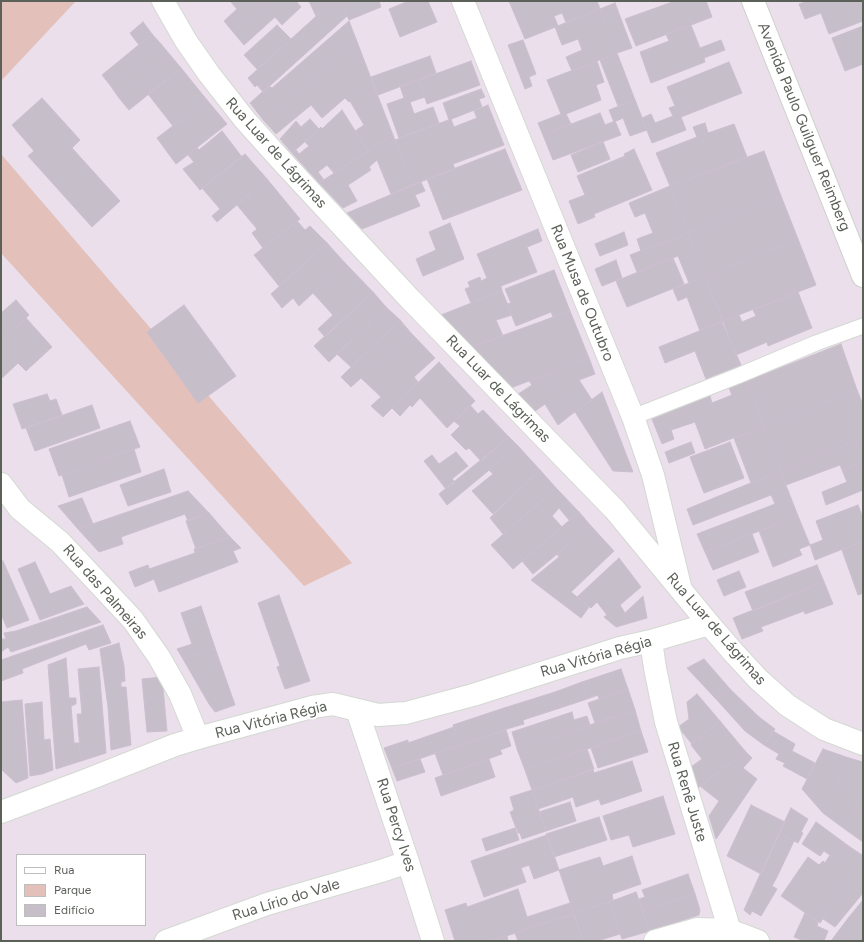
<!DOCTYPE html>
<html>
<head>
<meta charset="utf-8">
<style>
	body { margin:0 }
	#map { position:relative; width:864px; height:942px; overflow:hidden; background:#eadfeb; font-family:Figtree,sans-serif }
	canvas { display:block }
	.frame { position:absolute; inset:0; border:2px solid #5b6058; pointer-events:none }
	.legend { position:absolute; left:16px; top:854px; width:130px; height:72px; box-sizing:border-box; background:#fff; border:1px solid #bdbfbc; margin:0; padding:5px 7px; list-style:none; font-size:12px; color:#5b6058 }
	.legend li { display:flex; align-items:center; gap:8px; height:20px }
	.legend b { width:20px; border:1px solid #bdbfbc }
</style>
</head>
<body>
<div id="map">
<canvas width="864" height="942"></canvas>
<div class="frame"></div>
<ul class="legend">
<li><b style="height:5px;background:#fff"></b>Rua</li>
<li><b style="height:11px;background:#e4c0bb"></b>Parque</li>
<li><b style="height:11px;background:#c6bec9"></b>Edifício</li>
</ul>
</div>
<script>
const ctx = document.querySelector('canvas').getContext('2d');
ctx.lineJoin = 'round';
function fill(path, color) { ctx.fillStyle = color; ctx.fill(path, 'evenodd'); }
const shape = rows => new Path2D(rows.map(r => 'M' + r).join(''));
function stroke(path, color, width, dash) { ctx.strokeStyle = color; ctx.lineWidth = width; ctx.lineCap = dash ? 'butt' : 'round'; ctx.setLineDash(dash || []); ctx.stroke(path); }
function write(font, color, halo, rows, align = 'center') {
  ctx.font = font + ' Figtree,sans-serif'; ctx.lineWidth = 4; ctx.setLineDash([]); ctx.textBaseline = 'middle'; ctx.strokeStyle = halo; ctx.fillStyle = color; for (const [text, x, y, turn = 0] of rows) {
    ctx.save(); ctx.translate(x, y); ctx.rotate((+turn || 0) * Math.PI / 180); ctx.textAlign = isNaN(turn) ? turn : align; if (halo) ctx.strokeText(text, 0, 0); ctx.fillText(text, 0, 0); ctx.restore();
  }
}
const green = shape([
	[1,1,76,1,1,81],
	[1,154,352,563,304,586,1,253]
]);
const building = shape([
	[230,1,268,1,233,32,224,21,237,9,230,1],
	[268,1,296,1,301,7,282,25,275,17,244,45,233,32,268,1],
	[309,1,333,1,316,16,309,1],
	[333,1,341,1,347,16,263,92,257,85,255,87,248,78,333,1],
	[341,1,379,1,381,7,349,20,341,1],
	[409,1,428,1,437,22,400,37,389,9,409,1],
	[509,1,597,1,600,9,566,22,562,13,554,16,558,26,525,39,509,1],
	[675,1,706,1,712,17,636,46,625,19,675,1],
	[808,1,863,1,863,21,829,34,821,13,805,19,799,4,808,1],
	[615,3,632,48,617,53,600,9,615,3],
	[600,9,617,53,572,71,566,57,582,50,578,39,562,45,555,27,600,9],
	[349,21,356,39,264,121,250,103,269,86,272,88,349,21],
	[143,22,152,34,139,45,130,33,143,22],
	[277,25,291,39,257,69,244,55,277,25],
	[691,25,700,48,721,40,725,50,704,58,705,62,651,83,640,52,669,41,666,34,691,25],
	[863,26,863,64,845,71,832,38,863,26],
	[152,34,161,44,110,85,102,75,152,34],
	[356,39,372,81,349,102,345,98,322,118,311,105,276,134,264,121,356,39],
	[523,40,536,74,529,77,532,86,525,89,508,45,523,40],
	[161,44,171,56,119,98,110,85,161,44],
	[617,53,635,100,618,106,600,60,617,53],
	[171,56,181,68,129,110,119,98,171,56],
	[430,56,436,73,378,95,371,77,430,56],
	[471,61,480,85,427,104,419,80,471,61],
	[597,61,604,82,596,85,601,100,566,114,571,124,543,135,538,123,561,114,547,80,597,61],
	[729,62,742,93,681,117,686,130,652,143,642,118,651,114,655,123,673,116,669,108,675,106,667,87,729,62],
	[181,68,207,100,173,126,148,94,181,68],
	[419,80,425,97,410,102,414,114,433,107,439,123,399,138,387,104,404,98,400,86,419,80],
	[372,81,393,135,368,151,355,131,364,125,350,101,372,81],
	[481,89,485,97,479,99,482,107,449,120,443,103,481,89],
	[42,98,80,140,72,148,120,201,92,227,28,156,34,151,12,125,42,98],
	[207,100,227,124,176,164,157,138,207,100],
	[635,100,647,130,630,136,623,118,614,122,609,110,635,100],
	[488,105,504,145,453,164,455,169,412,185,395,140,451,119,454,127,477,118,474,111,488,105],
	[342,110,368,151,334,173,327,165,318,172,324,180,319,183,292,153,296,150,299,154,309,146,305,142,321,127,322,129,342,110],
	[600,113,605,125,615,121,621,135,553,160,543,135,600,113],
	[310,119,319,129,292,153,280,139,296,121,301,127,310,119],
	[705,123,708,133,734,124,747,157,670,186,656,153,697,137,693,127,705,123],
	[222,131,242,157,200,190,183,169,194,162,188,155,197,147,199,150,222,131],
	[393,135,412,185,391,194,377,160,369,167,371,170,348,185,357,201,343,208,319,183,393,135],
	[603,142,610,159,578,172,571,155,603,142],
	[505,149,522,190,443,220,427,179,505,149],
	[634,149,652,190,594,214,595,217,578,224,569,201,585,195,577,176,625,156,624,154,634,149],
	[764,151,781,196,688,233,670,186,764,151],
	[245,154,267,179,217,222,212,216,220,209,202,188,245,154],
	[267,179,300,219,263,248,252,233,257,229,237,205,267,179],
	[421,182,425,191,415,195,420,206,362,229,347,213,421,182],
	[670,186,688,233,641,251,637,239,653,233,645,213,635,217,629,203,670,186],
	[781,196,798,239,705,277,688,233,781,196],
	[297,221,305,230,310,226,327,243,279,286,254,255,297,221],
	[450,223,464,259,423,276,416,259,436,250,429,232,450,223],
	[538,229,542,241,527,247,537,272,501,286,502,291,471,303,465,289,470,287,468,282,480,277,481,281,487,278,477,254,538,229],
	[624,232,628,245,600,256,595,244,624,232],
	[688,233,705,277,689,283,678,256,637,272,630,255,688,233],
	[798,239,816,285,723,321,705,277,798,239],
	[327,243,345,263,299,306,293,298,282,308,271,294,327,243],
	[673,258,684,284,627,307,616,281,673,258],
	[616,260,622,278,602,286,595,269,616,260],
	[345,263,373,292,325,337,318,329,333,315,313,293,345,263],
	[554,270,570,311,553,317,551,312,516,326,507,304,511,303,505,289,554,270],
	[705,277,723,322,700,331,687,297,678,301,673,289,705,277],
	[502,291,512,315,496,320,503,336,471,347,441,315,502,291],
	[373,292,386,307,329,362,314,346,373,292],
	[798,292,812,328,768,346,767,342,736,355,723,321,739,315,742,322,756,316,753,310,798,292],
	[16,300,29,315,1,341,1,313,16,300],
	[184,305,236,376,198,403,147,332,184,305],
	[386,307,400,320,351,367,337,354,386,307],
	[570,311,589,358,508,389,471,347,570,311],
	[26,318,52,347,26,371,18,363,1,379,1,341,26,318],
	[400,320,411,333,351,387,341,377,400,320],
	[722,322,741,365,706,379,695,351,665,363,659,347,722,322],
	[411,333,435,358,414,377,418,382,383,417,371,406,381,397,361,378,411,333],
	[841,344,857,390,764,426,747,381,841,344],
	[589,358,595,374,579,380,592,400,572,414,547,374,589,358],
	[439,362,475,401,447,428,420,398,412,407,410,405,400,416,392,408,439,362],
	[547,374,572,414,558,425,545,404,531,414,515,396,532,385,529,381,547,374],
	[747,381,764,426,705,449,695,422,671,430,674,439,662,444,652,419,710,396,712,403,732,395,729,388,747,381],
	[857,390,863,405,863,438,780,471,764,426,857,390],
	[602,392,633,472,613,471,575,412,602,392],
	[47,394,50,401,56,399,62,415,22,429,13,404,47,394],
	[92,405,100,428,35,451,26,428,92,405],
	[470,405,478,414,483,410,509,437,481,461,469,448,466,450,451,435,460,426,454,421,470,405],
	[130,421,140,447,59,476,49,449,130,421],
	[764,426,780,471,751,483,734,438,764,426],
	[509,437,518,446,447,505,439,494,509,437],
	[863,438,863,462,842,470,840,465,786,485,780,471,863,438],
	[691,442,695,453,669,463,665,452,691,442],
	[730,442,744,478,704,493,690,457,730,442],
	[518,446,540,470,493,514,472,491,493,474,489,470,518,446],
	[134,449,141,472,69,497,62,475,134,449],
	[456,452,468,466,452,479,455,482,446,489,424,461,432,455,439,464,456,452],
	[863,462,863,490,826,505,822,492,847,482,842,470,863,462],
	[164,469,171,492,128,506,120,485,164,469],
	[540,470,556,488,503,534,490,518,540,470],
	[780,471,789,493,773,499,771,495,693,525,687,509,780,471],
	[556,488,579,512,569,520,559,508,552,516,562,527,513,569,491,545,556,488],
	[188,491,209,513,188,521,185,514,121,537,123,544,99,552,78,529,188,491],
	[789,493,798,516,705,552,697,534,775,504,773,499,789,493],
	[82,498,93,524,78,529,58,506,82,498],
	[858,505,863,518,863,541,815,560,810,545,823,540,816,521,858,505],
	[579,512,591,526,533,574,522,561,579,512],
	[209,513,230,537,196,549,186,521,209,513],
	[798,516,810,545,799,549,802,555,773,567,759,531,798,516],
	[591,526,614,551,571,592,589,607,581,618,531,580,559,557,557,554,591,526],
	[752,534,759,552,713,570,705,552,752,534],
	[230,537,241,548,233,551,238,562,159,592,154,579,135,587,129,572,148,565,149,569,195,553,194,549,230,537],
	[863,541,863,593,858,595,842,550,863,541],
	[619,558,641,587,620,605,625,613,643,596,647,618,616,627,604,617,607,615,597,602,591,608,577,597,619,558],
	[3,561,29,620,7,628,1,614,1,562,3,561],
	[35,562,50,594,71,586,84,604,40,620,18,569,35,562],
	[817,565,824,582,753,611,745,592,817,565],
	[739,571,746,587,724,596,717,580,739,571],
	[824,582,833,604,805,614,804,611,761,627,763,631,742,639,733,618,824,582],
	[279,595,310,681,285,689,277,667,280,666,258,603,279,595],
	[201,606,215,648,183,659,177,649,192,644,181,613,201,606],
	[87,607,101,622,11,652,8,647,1,652,1,639,6,639,4,633,16,631,87,607],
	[103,625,111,643,89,650,86,644,22,669,23,673,1,681,1,660,103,625],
	[119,643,124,666,125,681,121,682,121,687,126,687,131,745,111,750,108,707,100,649,119,643],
	[215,648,235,705,215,712,209,704,183,659,215,648],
	[66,658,69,698,76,698,76,704,71,706,74,743,79,743,81,761,56,769,48,665,66,658],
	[704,659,730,689,716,699,687,668,704,659],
	[99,667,106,753,81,761,77,714,82,714,78,669,99,667],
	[621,669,628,689,599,699,598,695,587,699,582,682,621,669],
	[162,677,167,731,147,732,142,679,162,677],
	[582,682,587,699,560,708,555,692,582,682],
	[628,689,635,710,595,723,588,703,628,689],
	[730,689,759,717,745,731,716,699,730,689],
	[555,692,560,708,523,720,524,724,510,728,504,708,555,692],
	[697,694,720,721,692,744,678,727,689,719,687,702,697,694],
	[22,700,28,778,16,783,2,770,1,757,1,702,22,700],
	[42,702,44,740,50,739,53,770,42,774,30,776,25,704,42,702],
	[504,708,510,728,460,745,453,725,504,708],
	[635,710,641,731,525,770,517,749,635,710],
	[572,712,574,720,587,716,590,725,517,749,512,732,572,712],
	[759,717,775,729,764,745,745,731,759,717],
	[720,721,745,751,698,788,691,767,702,759,691,745,720,721],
	[454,727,460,745,392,768,384,748,408,740,408,743,454,727],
	[506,730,511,746,500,750,502,754,443,775,435,753,506,730],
	[641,731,648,752,598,768,591,748,641,731],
	[773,731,795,744,792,751,815,763,807,779,783,766,785,763,776,759,779,754,764,745,773,731],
	[587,749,594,769,532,790,525,770,587,749],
	[823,749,849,758,823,813,802,789,823,749],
	[745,751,752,758,743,768,757,779,716,839,709,816,719,801,700,786,745,751],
	[849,758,863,762,863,791,846,830,823,813,849,758],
	[420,759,425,772,397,781,392,768,420,759],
	[489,759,495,777,441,796,435,778,489,759],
	[632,761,642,791,601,805,599,799,576,807,573,797,538,809,532,790,593,770,594,773,632,761],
	[532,790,546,831,522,839,520,833,518,833,510,812,514,810,510,797,532,790],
	[863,791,863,842,846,830,863,791],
	[663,796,675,834,633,847,629,835,611,840,603,816,663,796],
	[570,802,576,821,546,831,539,812,570,802],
	[751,805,785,822,761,874,727,856,751,805],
	[791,808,808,819,801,832,803,833,798,843,779,833,791,808],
	[599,817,607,840,554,857,546,834,599,817],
	[816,822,850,847,840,862,824,851,820,856,802,844,816,822],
	[515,828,519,840,486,851,482,839,515,828],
	[779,833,794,841,777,877,762,870,779,833],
	[547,835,559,870,534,879,529,865,521,868,526,882,484,897,471,861,547,835],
	[850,847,862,855,841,885,845,888,820,923,781,896,808,857,819,865,823,861,825,863,830,855,840,862,850,847],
	[862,855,863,855,863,893,835,927,823,919,845,888,841,885,862,855],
	[632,856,641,884,612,894,613,900,574,914,559,870,600,857,603,866,632,856],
	[762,870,777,877,772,886,777,889,761,916,752,911,750,915,744,910,762,870],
	[688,874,695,894,642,910,639,899,645,897,642,890,688,874],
	[518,889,527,917,570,903,574,914,491,941,455,941,445,910,466,903,467,907,518,889],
	[636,892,650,931,622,939,609,902,636,892],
	[695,894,700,910,699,915,650,931,642,910,695,894],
	[863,900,863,941,831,941,849,917,863,900],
	[609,902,620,934,597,941,583,941,574,914,609,902],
	[805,913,818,922,817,926,828,931,824,941,804,941,794,937,805,913],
	[573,914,583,941,546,941,545,940,541,941,518,941,515,933,573,914],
	[507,936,508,941,491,941,507,936]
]);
const service = shape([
	[633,417,740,375,816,343,863,326]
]);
const minor = shape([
	[163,1,186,41,209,74,245,120,280,159,409,298,615,510,709,624,734,653,758,679,787,705,824,729,863,744],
	[463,1,633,417,653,475,680,586],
	[1,484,20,509,60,542,133,620,159,657,180,694,198,738],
	[651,641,655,668,666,722,733,941],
	[357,710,408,862,433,941],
	[1,812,84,781,175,745,198,738,312,707,333,704,378,715,406,713,473,695,620,648,651,641,709,624],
	[166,941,267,904,381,871,408,862],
	[655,941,697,929,729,930,758,941]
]);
const secondary = shape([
	[753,1,863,276]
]);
const streetNames = [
	["Avenida Paulo Guilguer Reimberg",804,127,68],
	["Rua Luar de Lágrimas",276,153,48],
	["Rua Musa de Outubro",582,293,68],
	["Rua Luar de Lágrimas",498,389,46],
	["Rua das Palmeiras",105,592,49],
	["Rua Luar de Lágrimas",716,629,49],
	["Rua Vitória Régia",596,657,-16],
	["Rua Vitória Régia",271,720,-14],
	["Rua Renê Juste",687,792,73],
	["Rua Percy Ives",396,825,72],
	["Rua Lírio do Vale",286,900,-17]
];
fill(green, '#e4c0bb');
fill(building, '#c6bec9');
stroke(building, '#ccbed0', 1);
stroke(service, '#d4d9d2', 17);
stroke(minor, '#d4d9d2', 24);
stroke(secondary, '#cdd3ca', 24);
stroke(service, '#fff', 15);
stroke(minor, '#fff', 22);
stroke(secondary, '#fff', 22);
write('15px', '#5b6058', '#fff', streetNames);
</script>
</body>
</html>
